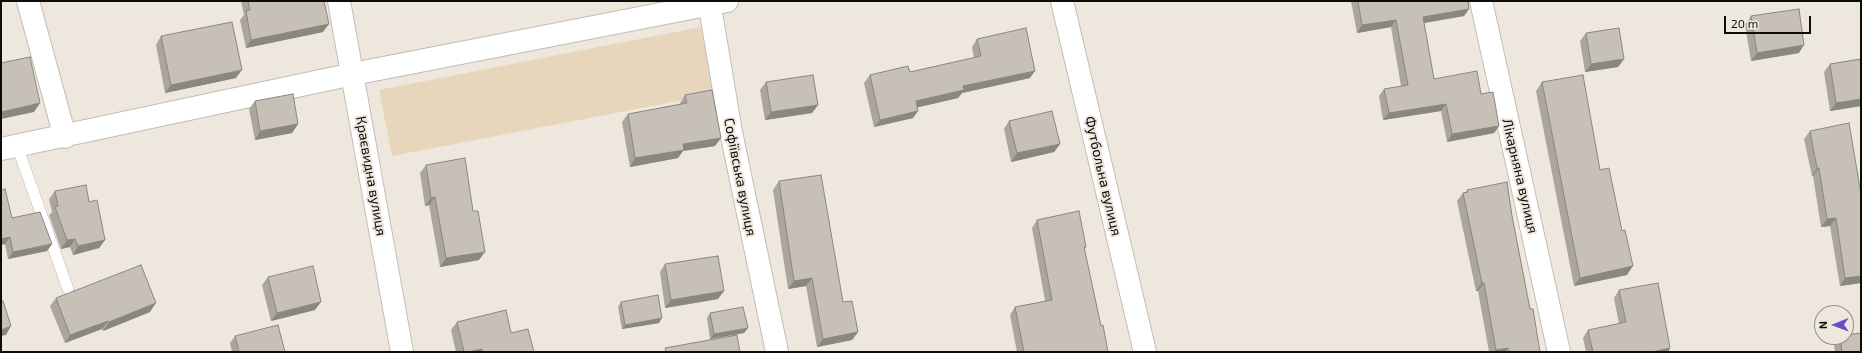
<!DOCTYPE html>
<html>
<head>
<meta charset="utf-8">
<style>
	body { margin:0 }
	#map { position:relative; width:1862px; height:353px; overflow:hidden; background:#eee7dd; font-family:"Exo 2",sans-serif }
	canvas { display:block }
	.frame { position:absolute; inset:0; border:2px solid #0e0c09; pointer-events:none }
	.north { position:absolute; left:1814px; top:305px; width:40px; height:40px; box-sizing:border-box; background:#eee7dd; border:1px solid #948f88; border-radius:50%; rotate:269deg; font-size:11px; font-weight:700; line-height:16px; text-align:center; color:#0e0c09 }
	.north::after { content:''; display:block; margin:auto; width:14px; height:18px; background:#684dc6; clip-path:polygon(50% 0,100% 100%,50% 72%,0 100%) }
	.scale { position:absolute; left:1724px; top:16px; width:87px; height:18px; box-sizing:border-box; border:2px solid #0e0c09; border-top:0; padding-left:5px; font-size:12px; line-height:14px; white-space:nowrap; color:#0e0c09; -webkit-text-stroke:3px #eee7dd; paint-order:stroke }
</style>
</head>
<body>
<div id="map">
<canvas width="1862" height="353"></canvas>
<div class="frame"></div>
<div class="north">N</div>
<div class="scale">20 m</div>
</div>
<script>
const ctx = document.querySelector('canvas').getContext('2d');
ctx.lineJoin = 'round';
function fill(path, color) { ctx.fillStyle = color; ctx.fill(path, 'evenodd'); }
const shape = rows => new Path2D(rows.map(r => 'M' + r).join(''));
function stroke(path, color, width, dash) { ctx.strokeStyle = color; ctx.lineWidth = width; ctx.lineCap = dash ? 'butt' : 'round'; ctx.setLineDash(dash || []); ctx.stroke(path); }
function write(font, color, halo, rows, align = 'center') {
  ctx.font = font + ' "Exo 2",sans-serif'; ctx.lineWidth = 4; ctx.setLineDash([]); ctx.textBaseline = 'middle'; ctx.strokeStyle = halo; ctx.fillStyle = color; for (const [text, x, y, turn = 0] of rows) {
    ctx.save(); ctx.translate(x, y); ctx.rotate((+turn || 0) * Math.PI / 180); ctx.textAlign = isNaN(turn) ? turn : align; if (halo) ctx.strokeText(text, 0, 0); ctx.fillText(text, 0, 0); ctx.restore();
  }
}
const green = shape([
	[701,27,714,94,392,156,379,90]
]);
const lane = shape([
	[17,146,68,289]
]);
const street = shape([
	[28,1,65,137],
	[339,1,402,352],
	[709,1,731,132,777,352],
	[1062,1,1145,352],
	[1481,1,1559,352],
	[1,149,353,74,727,1]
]);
const wall = shape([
	[241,1,324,1,323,32,246,48,240,20,244,15],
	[1351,1,1468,1,1469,9,1464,16,1424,23,1434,79,1481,94,1499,126,1494,133,1447,142,1441,111,1383,120,1379,96,1384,89,1401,86,1391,27,1357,33],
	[1751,16,1799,53,1751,61,1745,25],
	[1586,33,1624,59,1618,67,1585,72,1580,41],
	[161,36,236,78,165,93,156,45],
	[977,39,1030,78,962,93,958,98,918,107,918,111,913,118,874,127,864,83,870,75,910,72,974,58,972,47],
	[1861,59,1861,106,1830,111,1824,72,1830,64],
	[766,82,818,105,812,113,765,120,760,90],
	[1542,82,1600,170,1627,275,1574,286,1536,91],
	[685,95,715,146,683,151,678,158,630,167,622,122,628,114,680,104,680,103],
	[255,101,298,124,292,133,255,140,249,109],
	[1009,121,1060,144,1054,152,1011,162,1004,129],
	[1810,131,1861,194,1861,283,1840,286,1830,226,1821,227,1813,176,1812,176,1804,139],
	[426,165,473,211,479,260,440,267,429,205,425,206,420,173],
	[779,181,843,302,858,332,852,340,817,347,806,286,788,289,773,190],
	[1,190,12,218,52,244,47,251,8,259,5,244,1,245],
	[1467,190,1512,216,1530,309,1540,352,1489,352,1478,291,1476,291,1457,201,1463,193,1466,192],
	[55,191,89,202,105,240,99,248,73,255,70,247,61,249,49,215,52,212,49,199],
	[1037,220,1086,247,1084,250,1101,326,1108,352,1017,352,1010,315,1015,307,1045,301,1032,228],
	[665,264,718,299,665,308,660,272],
	[268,277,315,310,271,321,262,285],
	[1619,290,1670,348,1668,352,1586,352,1583,338,1588,330,1619,324,1614,298],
	[56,298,150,312,103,331,102,329,65,343,50,306],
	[621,302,659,323,622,329,618,307],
	[710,313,744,333,710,339,707,318],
	[457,322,511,333,534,352,456,352,451,330],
	[235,336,285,352,232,352,230,343],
	[1839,337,1840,337,1861,352,1835,352,1834,344]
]);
const shadedWall = shape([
	[1469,9,1464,16,1418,24,1423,17],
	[1396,20,1391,27,1357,33,1362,25],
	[329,24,323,32,246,48,251,40],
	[1804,45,1799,53,1751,61,1757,53],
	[1624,59,1618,67,1585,72,1591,64],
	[242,70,236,78,165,93,171,85],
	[1035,71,1030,78,962,93,958,98,911,109,916,101,963,86],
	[1861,99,1861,106,1830,111,1836,103],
	[40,103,34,112,1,119,1,112],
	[1446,104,1441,111,1383,120,1389,113],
	[818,105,812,113,765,120,771,112],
	[918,111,913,118,874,127,880,120],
	[298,124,292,133,255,140,260,131],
	[1499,126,1494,133,1447,142,1452,134],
	[721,138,715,146,683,151,678,158,630,167,635,158,683,144],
	[1060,144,1054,152,1011,162,1017,153],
	[1817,168,1819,168,1813,176,1812,176],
	[435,197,429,205,425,206,431,198],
	[1836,218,1830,226,1821,227,1827,219],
	[10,237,5,244,1,245,1,239],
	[75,239,70,247,61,249,67,240],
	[105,240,99,248,73,255,78,246],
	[52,244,47,251,8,259,13,252],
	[485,252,479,260,440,267,446,258],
	[1633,266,1627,275,1574,286,1580,278],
	[1861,276,1861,283,1840,286,1845,278],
	[812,278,806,286,788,289,794,281],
	[1482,283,1484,283,1478,291,1476,291],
	[724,291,718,299,665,308,671,300],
	[321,302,315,310,271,321,277,313],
	[156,303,150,312,103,331,109,322],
	[662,318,659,323,622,329,625,325],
	[108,321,102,329,65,343,70,335],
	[11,326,6,335,1,336,1,330],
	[748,328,744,333,710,339,714,334],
	[858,332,852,340,817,347,823,339],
	[1508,348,1505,352,1494,352,1496,350],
	[1670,348,1668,352,1652,352],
	[482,349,480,352,468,352]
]);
const building = shape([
	[248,1,324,1,329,24,251,40,246,11,250,10,248,1],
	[1358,1,1468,1,1469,9,1423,17,1434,79,1477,71,1481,94,1493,92,1499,126,1452,134,1446,104,1389,113,1384,89,1408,85,1396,20,1362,25,1358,1],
	[1799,9,1804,45,1757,53,1751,16,1799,9],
	[232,22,242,70,171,85,161,36,232,22],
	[1026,28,1035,71,963,86,964,90,916,101,918,111,880,120,870,75,908,66,910,72,981,56,977,39,1026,28],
	[1619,28,1624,59,1591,64,1586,33,1619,28],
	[30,57,40,103,1,112,1,63,30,57],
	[1861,59,1861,99,1836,103,1830,64,1861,59],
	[813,75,818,105,771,112,766,82,813,75],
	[1583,75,1600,170,1609,168,1622,231,1625,230,1633,266,1580,278,1542,82,1583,75],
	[712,90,721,138,683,144,684,150,635,158,628,114,687,103,685,95,712,90],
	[293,94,298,124,260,131,255,101,293,94],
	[1052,111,1060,144,1017,153,1009,121,1052,111],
	[1849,123,1861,194,1861,276,1845,278,1836,218,1827,219,1819,168,1817,168,1810,131,1849,123],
	[465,158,473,211,478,211,485,252,446,258,435,197,431,198,426,165,465,158],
	[821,175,843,302,852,301,858,332,823,339,812,278,794,281,779,181,821,175],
	[1507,182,1512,216,1530,309,1533,309,1540,352,1509,352,1508,348,1496,350,1484,283,1482,283,1463,193,1468,192,1467,190,1507,182],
	[86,185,89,202,97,200,105,240,78,246,75,239,67,240,55,207,58,206,55,191,86,185],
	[5,189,12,218,40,212,52,244,13,252,10,237,1,239,1,190,5,189],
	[1079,211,1086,247,1084,247,1101,326,1103,325,1108,352,1024,352,1015,307,1052,300,1037,220,1079,211],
	[718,256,724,291,671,300,665,264,718,256],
	[141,265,156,303,109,322,108,321,70,335,56,298,141,265],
	[313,266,321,302,277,313,268,277,313,266],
	[1658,283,1670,348,1652,352,1593,352,1588,330,1626,322,1619,290,1658,283],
	[658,295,662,318,625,325,621,302,658,295],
	[3,301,11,326,1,330,1,302,3,301],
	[743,307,748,328,714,334,710,313,743,307],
	[506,310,511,333,528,329,534,352,483,352,482,349,468,352,464,352,457,322,506,310],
	[278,325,285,352,239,352,235,336,278,325],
	[1861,333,1861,352,1842,352,1840,337,1846,337,1846,335,1861,333],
	[737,335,740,352,666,352,665,348,737,335]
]);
const streetNames = [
	["Краєвидна вулиця",371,176,80],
	["Футбольна вулиця",1103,176,77],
	["Лікарняна вулиця",1520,176,77],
	["Софіївська вулиця",740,177,79]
];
fill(green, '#e7d6bb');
stroke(lane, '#c3bcb3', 12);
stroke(street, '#c3bcb3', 24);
stroke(lane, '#fff', 11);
stroke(street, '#fff', 22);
fill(wall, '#aba59d');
fill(shadedWall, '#8b8680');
fill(building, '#c7c0b7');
stroke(building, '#8b8680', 1);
write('14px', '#0e0c09', '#eee7dd', streetNames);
</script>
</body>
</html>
